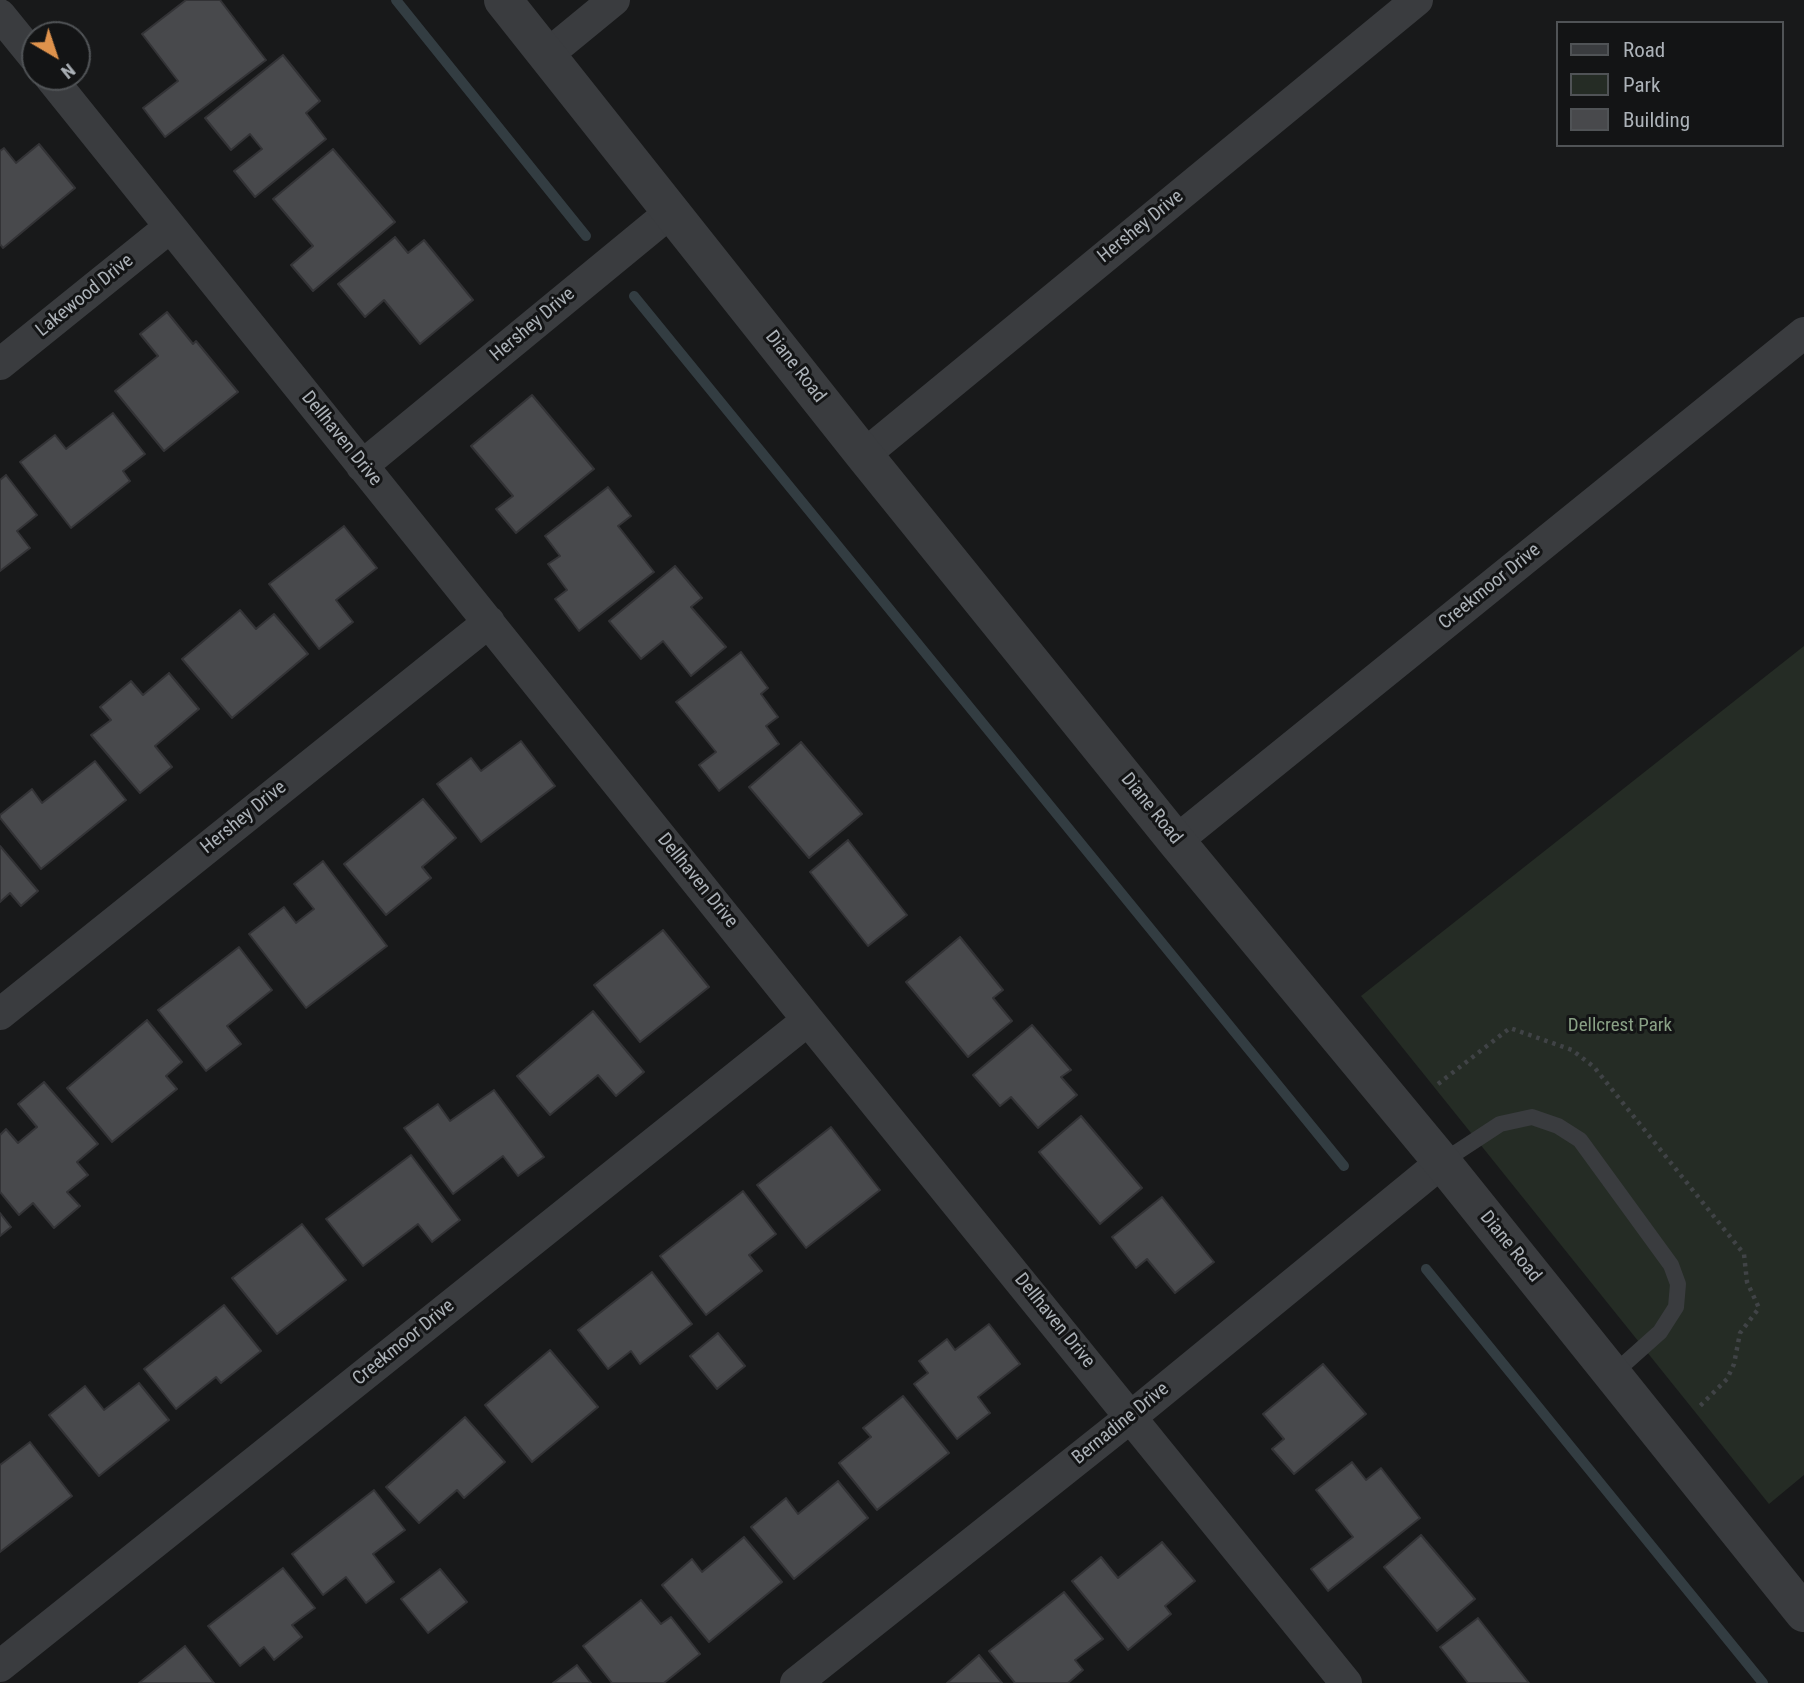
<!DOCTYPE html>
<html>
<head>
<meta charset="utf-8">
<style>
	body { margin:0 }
	#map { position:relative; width:1804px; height:1683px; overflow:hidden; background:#18191a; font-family:"Roboto Condensed",sans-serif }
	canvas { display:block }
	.legend { position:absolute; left:1556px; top:21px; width:228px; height:126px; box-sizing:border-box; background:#131415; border:2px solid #505356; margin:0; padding:9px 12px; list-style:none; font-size:21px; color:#acb2b8 }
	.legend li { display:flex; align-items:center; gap:14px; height:35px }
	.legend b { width:35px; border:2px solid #505356 }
	.north { position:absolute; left:21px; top:21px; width:70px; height:70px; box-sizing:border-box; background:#131415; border:2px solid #505356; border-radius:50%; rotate:141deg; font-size:19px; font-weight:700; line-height:28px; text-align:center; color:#acb2b8 }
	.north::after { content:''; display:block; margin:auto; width:24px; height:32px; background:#de924c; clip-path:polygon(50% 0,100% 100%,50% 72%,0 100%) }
</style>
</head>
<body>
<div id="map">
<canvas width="1804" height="1683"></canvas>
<ul class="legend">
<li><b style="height:9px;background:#3a3c3f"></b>Road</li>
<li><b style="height:19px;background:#252c25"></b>Park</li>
<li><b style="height:19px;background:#48494c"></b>Building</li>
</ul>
<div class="north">N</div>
</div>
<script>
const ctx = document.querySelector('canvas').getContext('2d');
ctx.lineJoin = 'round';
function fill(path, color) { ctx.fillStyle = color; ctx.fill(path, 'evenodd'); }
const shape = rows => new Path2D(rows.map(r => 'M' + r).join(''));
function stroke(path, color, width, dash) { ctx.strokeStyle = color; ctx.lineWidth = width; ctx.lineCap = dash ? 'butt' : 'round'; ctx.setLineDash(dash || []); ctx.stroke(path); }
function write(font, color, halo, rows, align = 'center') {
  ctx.font = font + ' "Roboto Condensed",sans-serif'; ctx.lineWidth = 6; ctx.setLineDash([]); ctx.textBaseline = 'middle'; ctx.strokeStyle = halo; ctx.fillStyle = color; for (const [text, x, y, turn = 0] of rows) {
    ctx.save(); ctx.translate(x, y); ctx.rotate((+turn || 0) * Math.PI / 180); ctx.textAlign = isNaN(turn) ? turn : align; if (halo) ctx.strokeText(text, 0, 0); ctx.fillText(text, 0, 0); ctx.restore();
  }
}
const green = shape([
	[1804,646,1804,1475,1769,1504,1361,996]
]);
const stream = shape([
	[396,0,586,236],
	[634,296,1344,1166],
	[1426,1269,1763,1683]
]);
const building = shape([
	[186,0,220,0,266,60,165,137,143,108,178,81,142,34,186,0],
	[283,55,320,101,306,113,326,139,255,197,234,171,262,149,250,134,231,150,205,118,283,55],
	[39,144,75,188,3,248,0,244,0,151,4,148,16,163,39,144],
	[333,149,395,222,313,291,291,265,313,246,273,199,333,149],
	[395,237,408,253,424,240,473,300,420,344,384,300,365,317,338,284,395,237],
	[167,312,193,344,196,341,238,392,164,451,115,391,158,356,140,334,167,312],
	[532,395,594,469,516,533,496,509,513,496,471,446,532,395],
	[113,413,145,454,123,471,130,481,71,528,20,462,55,435,66,449,113,413],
	[6,475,37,515,17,531,30,548,0,571,0,480,6,475],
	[608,487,631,516,618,526,654,572,579,631,555,599,567,590,548,564,560,556,545,536,608,487],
	[344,526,377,568,336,600,353,622,319,649,269,584,344,526],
	[675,566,702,598,691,607,726,647,691,676,663,641,641,659,609,621,675,566],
	[240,610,256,629,274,614,308,654,232,718,182,659,240,610],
	[741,652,768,688,761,694,778,717,766,726,779,744,719,791,699,765,716,752,676,702,741,652],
	[169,673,199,709,155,746,172,767,140,793,91,735,111,720,100,707,131,681,143,695,169,673],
	[521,741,555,786,481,842,437,784,471,758,481,771,521,741],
	[801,742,862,814,809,858,749,787,801,742],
	[95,761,126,800,41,869,0,818,0,815,32,789,42,803,95,761],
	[423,799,456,838,422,867,431,878,386,915,344,864,423,799],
	[848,840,907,915,868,946,810,872,848,840],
	[0,846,38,891,21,906,10,893,0,902,0,846],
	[323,861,387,946,306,1008,249,934,284,907,296,923,314,909,294,884,323,861],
	[663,930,709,987,640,1042,594,985,663,930],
	[960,937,1003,990,993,998,1012,1021,968,1057,906,982,960,937],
	[239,947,272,990,227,1026,241,1044,206,1071,158,1010,239,947],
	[593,1011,644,1072,616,1096,598,1075,550,1115,517,1076,593,1011],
	[147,1020,182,1062,166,1076,177,1089,112,1142,67,1088,147,1020],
	[1032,1025,1071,1070,1061,1077,1077,1095,1038,1128,1011,1097,1000,1106,973,1075,1032,1025],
	[44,1082,98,1144,77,1162,88,1175,67,1192,80,1206,54,1228,33,1203,19,1215,0,1192,0,1135,6,1129,18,1143,37,1127,18,1104,44,1082],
	[494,1090,544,1157,518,1176,503,1156,453,1194,404,1128,438,1104,450,1121,494,1090],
	[1081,1116,1142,1188,1100,1224,1039,1152,1081,1116],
	[831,1127,880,1190,806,1248,757,1185,831,1127],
	[411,1155,460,1220,432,1242,418,1224,363,1266,326,1219,411,1155],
	[743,1191,776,1234,749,1255,762,1271,706,1315,660,1256,743,1191],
	[1162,1197,1214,1262,1175,1293,1147,1259,1136,1268,1112,1237,1162,1197],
	[0,1213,11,1227,0,1236,0,1213],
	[302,1224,346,1280,277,1334,232,1278,302,1224],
	[652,1272,692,1324,640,1364,631,1351,608,1369,578,1330,652,1272],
	[224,1305,261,1351,221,1383,216,1377,176,1409,144,1369,224,1305],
	[989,1324,1020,1364,978,1397,990,1413,957,1439,914,1384,928,1373,919,1361,947,1339,955,1350,989,1324],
	[718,1333,745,1366,717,1389,690,1356,718,1333],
	[550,1350,598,1407,532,1462,485,1405,550,1350],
	[1323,1364,1366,1414,1294,1474,1272,1449,1284,1439,1263,1414,1323,1364],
	[139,1383,169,1420,99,1476,49,1415,85,1386,104,1410,139,1383],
	[903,1396,949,1453,877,1510,839,1463,871,1437,863,1428,903,1396],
	[465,1417,505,1462,464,1498,457,1490,419,1523,386,1487,465,1417],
	[30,1442,72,1496,0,1552,0,1465,30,1442],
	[1352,1462,1366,1480,1381,1468,1420,1518,1328,1591,1311,1569,1353,1537,1316,1490,1352,1462],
	[838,1481,868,1518,794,1579,751,1527,786,1498,798,1514,838,1481],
	[374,1490,405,1530,373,1554,394,1582,366,1603,346,1577,323,1595,292,1554,374,1490],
	[1421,1535,1475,1599,1437,1631,1384,1567,1421,1535],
	[744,1537,782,1582,709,1642,662,1585,692,1559,702,1572,744,1537],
	[1162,1542,1195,1581,1165,1606,1171,1614,1128,1650,1072,1581,1101,1557,1118,1578,1162,1542],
	[283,1568,315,1608,292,1625,302,1637,274,1660,264,1647,240,1666,208,1626,283,1568],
	[440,1569,467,1602,428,1633,401,1599,440,1569],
	[1064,1592,1103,1639,1075,1660,1083,1670,1068,1683,1015,1683,989,1651,1064,1592],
	[641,1600,661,1624,671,1617,700,1654,664,1683,612,1683,583,1646,641,1600],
	[1478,1618,1529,1683,1468,1683,1440,1647,1478,1618],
	[185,1646,214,1683,139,1683,185,1646],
	[979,1655,1002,1683,947,1683,979,1655],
	[577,1665,591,1683,553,1683,577,1665]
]);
const path = shape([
	[1438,1084,1510,1028,1572,1050,1594,1067,1744,1254,1747,1282,1759,1308,1740,1333,1734,1364,1727,1379,1698,1408]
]);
const service = shape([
	[1442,1162,1500,1124,1532,1117,1558,1126,1580,1140,1671,1265,1678,1284,1676,1307,1660,1332,1613,1374]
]);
const minor = shape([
	[0,15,35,58],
	[547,55,614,0],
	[50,77,808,1020,1346,1683],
	[0,364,170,227],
	[864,455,1417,0],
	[362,466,672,211],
	[1176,841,1804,333],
	[0,1014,489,622],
	[0,1666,808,1020],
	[796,1683,1132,1416,1442,1162]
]);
const tertiary = shape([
	[503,0,864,455,1176,841,1442,1162,1804,1613]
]);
const streetNames = [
	["Hershey Drive",1141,227,-39],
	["Lakewood Drive",85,296,-39],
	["Hershey Drive",533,325,-40],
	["Diane Road",795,367,52],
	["Dellhaven Drive",341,439,51],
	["Creekmoor Drive",1490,587,-39],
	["Diane Road",1151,809,51],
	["Hershey Drive",244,818,-39],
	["Dellhaven Drive",697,881,51],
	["Diane Road",1510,1247,51],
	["Dellhaven Drive",1054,1321,51],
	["Creekmoor Drive",404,1343,-39],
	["Bernadine Drive",1121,1424,-39]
];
const parkNames = [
	["Dellcrest Park",1620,1026]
];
fill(green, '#252c25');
stroke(stream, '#333d42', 10);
fill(building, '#48494c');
stroke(building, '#333336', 2);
stroke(path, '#404346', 4.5, [3.5, 5]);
stroke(service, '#3a3c3f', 16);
stroke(minor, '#3a3c3f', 32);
stroke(tertiary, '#3a3c3f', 38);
write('19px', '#acb2b8', '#131415', streetNames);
write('19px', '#89a185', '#131415', parkNames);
</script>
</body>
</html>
